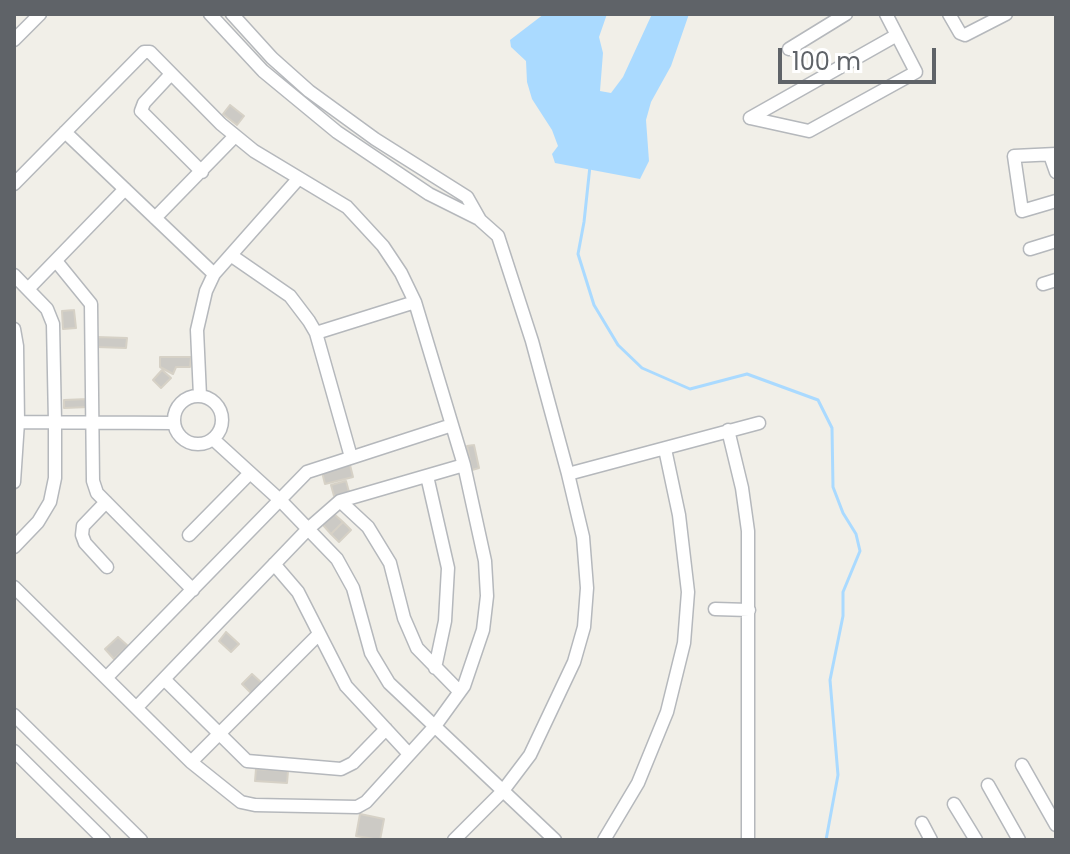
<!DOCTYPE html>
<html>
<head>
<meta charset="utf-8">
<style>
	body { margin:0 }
	#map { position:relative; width:1070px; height:854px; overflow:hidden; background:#f1efe8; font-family:Poppins,sans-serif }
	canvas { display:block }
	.frame { position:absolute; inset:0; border:16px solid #5f6368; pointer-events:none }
	.scale { position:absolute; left:778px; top:48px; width:158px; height:36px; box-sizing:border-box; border:4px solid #5f6368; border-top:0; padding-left:10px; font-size:24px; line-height:28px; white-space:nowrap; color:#5f6368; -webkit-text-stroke:6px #fff; paint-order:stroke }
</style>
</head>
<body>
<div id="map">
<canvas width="1070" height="854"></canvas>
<div class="frame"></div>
<div class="scale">100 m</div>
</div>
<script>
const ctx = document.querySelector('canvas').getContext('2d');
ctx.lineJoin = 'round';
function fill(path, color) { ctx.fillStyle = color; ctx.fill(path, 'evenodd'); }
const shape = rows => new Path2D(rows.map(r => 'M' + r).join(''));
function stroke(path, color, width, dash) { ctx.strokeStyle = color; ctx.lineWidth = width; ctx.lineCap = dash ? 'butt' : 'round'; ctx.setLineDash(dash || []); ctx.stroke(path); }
const water = shape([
	[544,14,607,14,599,37,603,53,600,91,611,93,623,77,652,14,689,14,671,66,651,102,646,120,649,161,640,179,555,163,552,154,558,146,552,130,532,99,527,82,526,61,511,47,510,40]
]);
const stream = shape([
	[590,166,584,222,578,254,594,305,618,345,642,368,690,389,747,374,818,400,832,428,833,487,843,513,856,534,860,551,843,592,843,616,830,680,838,775,826,840]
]);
const building = shape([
	[230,105,244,116,237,125,223,114,230,105],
	[74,310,76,328,63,329,62,311,74,310],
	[97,337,127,338,126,348,97,347,97,337],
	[160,357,191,357,190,367,176,367,173,374,160,367,160,357],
	[162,370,171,378,161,388,153,380,162,370],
	[88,399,89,407,64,408,64,400,88,399],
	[474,445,479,468,472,470,467,446,474,445],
	[350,465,353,477,325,484,322,472,350,465],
	[346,481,349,492,334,496,331,485,346,481],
	[334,514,343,522,331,534,323,525,334,514],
	[343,522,351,530,339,542,331,534,343,522],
	[226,632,239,644,231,652,219,641,226,632],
	[118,637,128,646,114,659,105,649,118,637],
	[252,674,263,684,252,694,242,684,252,674],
	[256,769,288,771,287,783,255,781,256,769],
	[360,814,384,819,380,840,356,836,360,814]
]);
const minor = shape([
	[210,14,263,71,337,132,429,194,479,219],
	[232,14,272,58,309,91,375,139,467,197,480,220,498,236,532,341,568,474,583,537,587,588,584,627,574,662,530,755,502,792,454,840],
	[949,14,960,33,965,35,1006,14],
	[14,40,40,14],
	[789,49,846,14],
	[171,74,144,103,141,111,202,172],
	[750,118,809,131,916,72,886,14],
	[750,118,897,35],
	[65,132,214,274],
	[1056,154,1014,156,1022,211,1056,201],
	[1050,155,1056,172],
	[14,184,144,52,150,52,221,124,254,151,347,207,383,246,401,273,415,302,464,465,485,561,487,596,483,630,464,686,435,726,366,802,357,807,255,805,241,802,191,762,14,587],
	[155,218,235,136],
	[1030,249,1056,241],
	[232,256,290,296,309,321,316,333,351,457],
	[56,261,91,304,93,481,97,493,193,590],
	[14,275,47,309,53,324,55,422,55,478,50,502,38,522,14,547],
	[1043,284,1056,280],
	[28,289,125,189],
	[14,329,17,346,18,422,14,482],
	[316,333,415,302],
	[200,396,197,330,206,291,214,274,299,178],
	'174 420a24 24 0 1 1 48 0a24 24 0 1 1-48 0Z',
	[14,422,174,423],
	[728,430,742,488,748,531,748,840],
	[213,439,281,501,337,559,353,588,371,653,389,683,555,840],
	[568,474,759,423],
	[427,476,448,568,445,621,435,668],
	[340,501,368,527,390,563,404,618,417,648,459,691],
	[106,502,83,526,82,535,85,543,107,567],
	[189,535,250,473],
	[274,564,298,592,346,686,409,754],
	[715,609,749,610],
	[107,677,307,472,452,425],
	[164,679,247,761,341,769,353,763,386,729],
	[137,707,308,529,340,501,464,465],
	[14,715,141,840],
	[14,751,104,840],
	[191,762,318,635],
	[1022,765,1056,825],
	[988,785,1019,840],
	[954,804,976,840],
	[922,823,931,840],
	[604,840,638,783,667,712,684,643,688,592,679,515,665,449]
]);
fill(water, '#aadaff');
stroke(stream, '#aadaff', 3);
fill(building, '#cccac5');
stroke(building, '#d6d1c6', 2);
stroke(minor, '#b5b8bc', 15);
stroke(minor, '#fff', 12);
</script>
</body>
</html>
